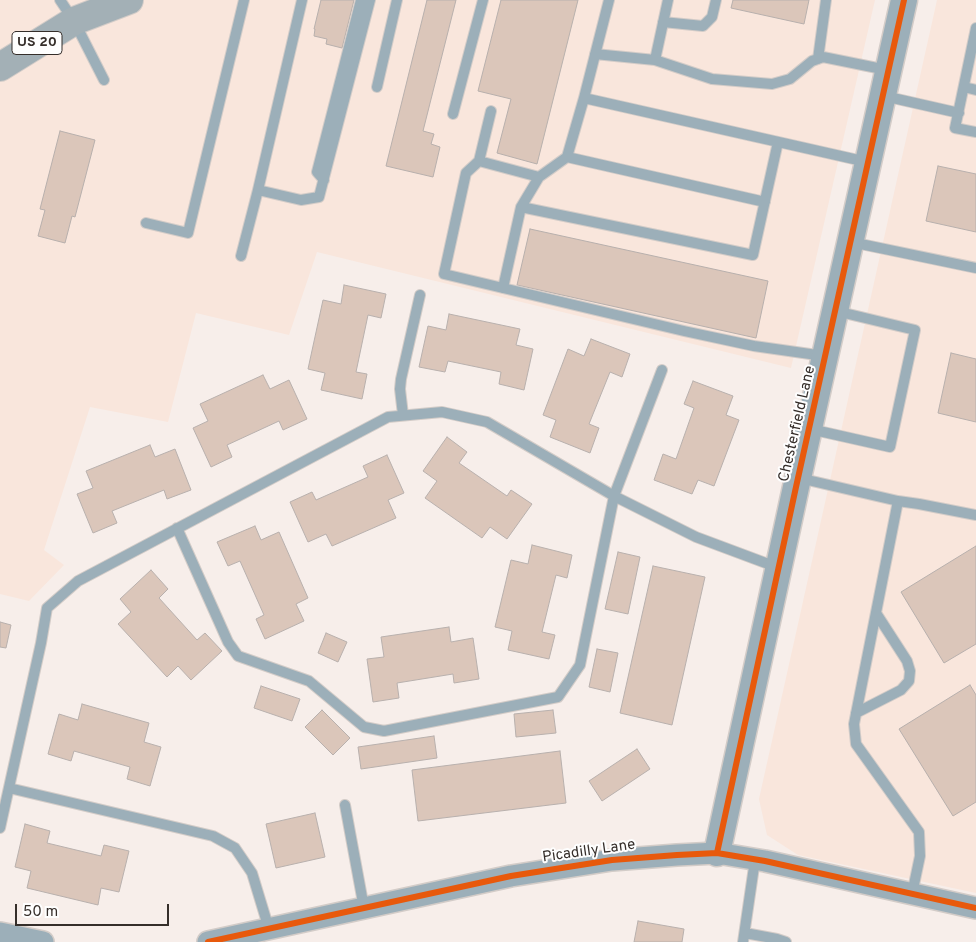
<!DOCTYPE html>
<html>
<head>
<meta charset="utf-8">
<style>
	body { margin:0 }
	#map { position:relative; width:976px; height:942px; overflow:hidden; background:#f7eeea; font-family:Overpass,sans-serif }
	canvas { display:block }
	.scale { position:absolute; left:15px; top:904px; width:154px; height:22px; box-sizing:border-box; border:2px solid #352e2a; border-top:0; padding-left:6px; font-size:15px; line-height:18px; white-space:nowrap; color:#352e2a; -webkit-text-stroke:4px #fefefe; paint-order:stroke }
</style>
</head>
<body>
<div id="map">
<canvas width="976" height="942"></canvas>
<div class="scale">50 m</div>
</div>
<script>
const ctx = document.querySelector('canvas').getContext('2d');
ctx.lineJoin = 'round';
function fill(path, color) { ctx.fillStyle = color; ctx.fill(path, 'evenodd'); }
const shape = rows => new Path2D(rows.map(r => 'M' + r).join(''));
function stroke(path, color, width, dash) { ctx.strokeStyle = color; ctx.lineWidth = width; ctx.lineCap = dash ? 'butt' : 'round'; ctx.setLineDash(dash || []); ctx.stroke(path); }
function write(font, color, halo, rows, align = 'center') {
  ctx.font = font + ' Overpass,sans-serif'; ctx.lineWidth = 4; ctx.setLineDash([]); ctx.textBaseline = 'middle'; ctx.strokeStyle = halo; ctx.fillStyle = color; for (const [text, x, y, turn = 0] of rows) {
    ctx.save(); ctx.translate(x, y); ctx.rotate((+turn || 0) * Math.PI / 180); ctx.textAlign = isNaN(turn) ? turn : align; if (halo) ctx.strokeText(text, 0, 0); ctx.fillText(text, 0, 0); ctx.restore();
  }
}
const built = shape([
	[0,0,875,0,791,368,317,252,289,335,196,313,168,422,90,407,44,550,64,565,29,601,0,594],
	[937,0,976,0,976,893,798,855,767,835,759,799]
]);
const building = shape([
	[321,0,354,0,342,48,326,44,327,39,314,36,315,29,314,29,321,0],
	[427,0,456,0,423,131,434,134,431,144,440,147,433,177,386,166,427,0],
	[501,0,578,0,537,164,497,153,511,99,478,91,501,0],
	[733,0,809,0,804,24,731,8,733,0],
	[60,131,95,140,75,217,72,216,65,243,38,236,45,210,40,209,60,131],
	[938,166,976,174,976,232,926,221,938,166],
	[530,229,768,281,756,338,517,285,530,229],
	[344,285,386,294,381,318,368,315,356,372,367,374,362,399,321,390,325,373,308,369,323,300,341,304,344,285],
	[449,314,520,329,516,345,533,349,524,390,499,384,501,372,448,361,445,372,419,367,428,326,446,330,449,314],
	[591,339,630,354,622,377,610,372,589,424,599,428,590,453,550,437,556,420,543,415,568,349,584,356,591,339],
	[951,353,976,359,976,422,938,413,951,353],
	[263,375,270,389,289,380,307,419,283,430,279,421,227,445,232,457,211,467,193,428,208,421,200,404,263,375],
	[693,381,733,396,726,415,739,420,714,486,698,480,692,494,654,480,663,454,676,459,694,408,684,404,693,381],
	[447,437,467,452,459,463,507,496,511,490,532,504,507,539,490,527,482,538,425,498,437,481,423,471,447,437],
	[150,445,155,457,175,449,191,490,167,499,164,490,112,511,117,523,93,533,77,494,93,488,86,471,150,445],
	[387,455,404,493,388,500,396,518,332,546,326,534,308,542,290,502,312,492,316,500,368,477,363,466,387,455],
	[255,526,261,540,279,532,308,598,296,604,304,621,265,639,256,619,264,615,240,561,228,566,217,542,255,526],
	[532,545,572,555,567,578,556,575,542,632,555,635,549,659,508,650,512,631,495,627,511,560,528,564,532,545],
	[976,546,976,644,944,663,901,592,976,546],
	[618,552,640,557,628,614,605,609,618,552],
	[653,566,705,577,672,725,620,713,653,566],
	[151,570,168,589,159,598,197,640,205,633,222,651,191,680,178,666,167,677,118,624,131,612,120,599,151,570],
	[0,622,11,625,6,648,0,647,0,622],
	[449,627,451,642,473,638,479,679,454,683,453,674,397,683,399,698,373,702,367,659,384,657,381,637,449,627],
	[326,633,347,642,338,662,318,653,326,633],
	[597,649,618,653,610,692,589,687,597,649],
	[970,685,976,695,976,802,953,816,899,729,970,685],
	[261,686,300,699,292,721,254,708,261,686],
	[82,704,149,723,144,742,161,747,150,786,127,779,130,767,74,751,71,761,48,754,59,714,78,720,82,704],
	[322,710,350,738,333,755,305,727,322,710],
	[553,710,556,733,516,737,514,714,553,710],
	[434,736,437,758,361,769,358,747,434,736],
	[637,749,650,769,602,801,589,781,637,749],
	[560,751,566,803,418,821,412,770,560,751],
	[315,813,325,857,276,868,266,824,315,813],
	[25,824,50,831,47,843,101,856,104,845,129,851,119,892,101,888,98,905,27,888,31,871,15,867,25,824],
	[638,921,684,929,682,942,634,942,638,921]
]);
const service = shape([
	[60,0,74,21,104,80],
	[302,0,258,190,301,200,319,197,370,0],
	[609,0,584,98,867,162],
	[663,22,703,26,712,17,716,0],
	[976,28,955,128,976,132],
	[595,54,655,60,668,0],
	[818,59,826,0],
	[655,60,712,79,772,84,790,79,812,61,823,57,887,70],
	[377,87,397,0],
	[964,87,976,90],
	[884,96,959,113],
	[491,111,479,161,539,177],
	[453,114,483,0],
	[567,157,765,202],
	[479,161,466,173,444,274,684,331,754,346,824,356],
	[324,180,317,172,361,0],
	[521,207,753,255,778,142],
	[146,223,188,233,244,0],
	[851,242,976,268],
	[241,256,258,190],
	[503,288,521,207,539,177,567,157,584,98],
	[403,415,400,389,401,379,420,295],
	[810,429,890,447,915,330,836,311],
	[799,478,898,501,919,504,976,515],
	[898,501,854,724,856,744,919,832,920,856,912,894],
	[177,528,228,642,238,656,309,681,364,727,384,731,558,697,580,665,614,496,662,370],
	[856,713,901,690,909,681,910,671,907,661,876,613],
	[9,788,213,836,235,848,252,873,269,929],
	[345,805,364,908],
	[0,828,41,643,47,608,78,581,388,417,442,412,487,422,614,496,696,537,779,568],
	[745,933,777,939,786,942],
	[743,942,755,860]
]);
const minor = shape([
	[0,933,43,942],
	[208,942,511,876,612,860,677,855,717,853,765,861,976,908]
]);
const tertiary = shape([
	[717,853,796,487,904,0]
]);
const primary = shape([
	[0,67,74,21,129,0]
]);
const cycleway = shape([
	[717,853,796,487,904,0],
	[208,942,511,876,612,860,677,855,717,853,765,861,976,908]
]);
const shields = [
	[37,43,50]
];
const shieldNames = [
	["US 20",37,43]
];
const streetNames = [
	["Chesterfield Lane",798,424,-77],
	["Picadilly Lane",589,852,-8]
];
fill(built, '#f9e6dc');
fill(building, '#dbc6ba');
stroke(building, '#b8b0ad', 1);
stroke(service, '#d3ccc8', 12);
stroke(minor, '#d3ccc8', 24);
stroke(tertiary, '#d3ccc8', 29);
stroke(primary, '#d3ccc8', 30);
stroke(service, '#9cafb9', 10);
stroke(minor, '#9cafb9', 21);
stroke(tertiary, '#9cafb9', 26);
stroke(primary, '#a3b0b6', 28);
stroke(cycleway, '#e8590c', 6);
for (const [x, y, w] of shields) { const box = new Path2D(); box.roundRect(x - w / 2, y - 11.5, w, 23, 4); ctx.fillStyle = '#fefefe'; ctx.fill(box); stroke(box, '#352e2a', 1); }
write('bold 14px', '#352e2a', null, shieldNames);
write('15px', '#352e2a', '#fefefe', streetNames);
</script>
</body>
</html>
